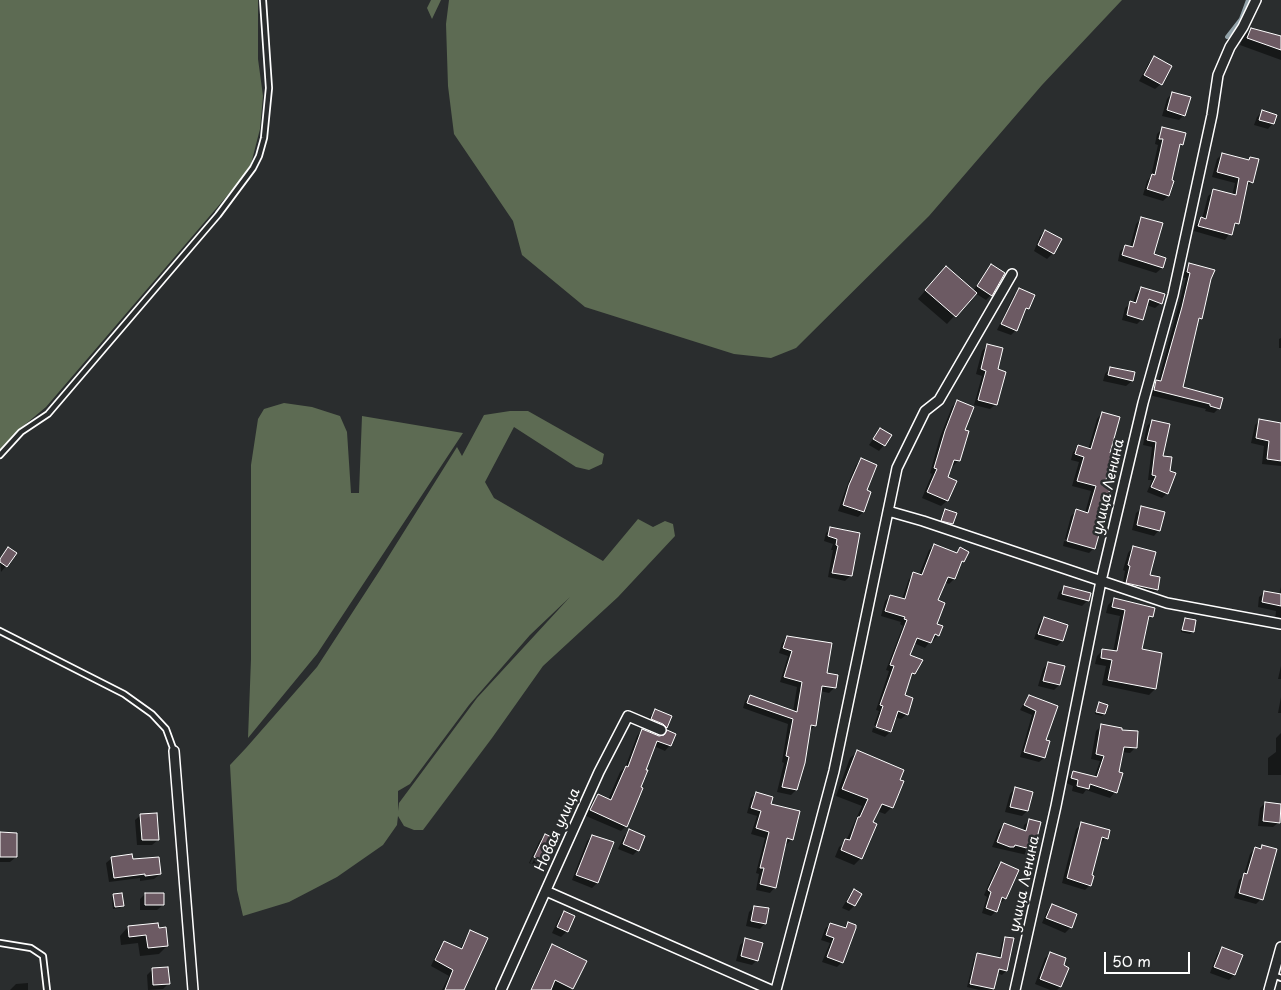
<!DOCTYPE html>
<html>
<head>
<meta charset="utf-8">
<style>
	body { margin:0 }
	#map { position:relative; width:1281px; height:990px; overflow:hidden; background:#2a2d2e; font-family:"Playpen Sans",sans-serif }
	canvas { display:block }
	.scale { position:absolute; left:1104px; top:952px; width:86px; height:22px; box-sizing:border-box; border:2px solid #fff; border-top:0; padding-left:6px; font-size:15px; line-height:18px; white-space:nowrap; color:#fff; -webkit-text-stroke:4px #2a2d2e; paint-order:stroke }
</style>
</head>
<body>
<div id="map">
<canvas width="1281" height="990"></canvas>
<div class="scale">50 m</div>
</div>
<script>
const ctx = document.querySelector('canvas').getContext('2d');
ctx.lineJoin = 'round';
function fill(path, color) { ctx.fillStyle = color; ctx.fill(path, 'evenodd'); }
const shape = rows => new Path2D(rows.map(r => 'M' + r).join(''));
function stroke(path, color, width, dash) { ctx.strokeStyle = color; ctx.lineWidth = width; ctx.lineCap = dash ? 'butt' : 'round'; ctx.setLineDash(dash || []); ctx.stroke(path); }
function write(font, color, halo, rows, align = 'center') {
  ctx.font = font + ' "Playpen Sans",sans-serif'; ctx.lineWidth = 5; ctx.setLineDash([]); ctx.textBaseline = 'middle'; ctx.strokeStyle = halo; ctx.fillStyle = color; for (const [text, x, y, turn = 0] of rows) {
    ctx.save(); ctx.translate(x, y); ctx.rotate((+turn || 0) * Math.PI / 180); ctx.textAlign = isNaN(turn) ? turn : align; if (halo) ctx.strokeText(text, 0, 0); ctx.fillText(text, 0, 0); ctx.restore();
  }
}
const green = shape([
	[0,0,258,0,258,59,263,96,260,129,251,164,238,183,46,407,22,427,0,451],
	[431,0,441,0,432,19,427,8],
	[449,0,1122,0,1042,85,929,216,796,348,771,358,734,354,585,307,522,255,513,221,454,134,448,86,446,24],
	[284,403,312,407,340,416,347,432,351,493,359,493,362,416,463,433,317,654,248,738,251,659,251,465,258,419,264,409],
	[510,411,528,411,604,454,602,464,589,470,576,467,514,427,485,482,494,498,603,561,638,519,653,527,665,521,673,524,675,536,618,597,543,666,492,738,423,830,414,830,404,826,398,816,397,825,383,845,337,877,289,902,243,916,237,890,230,765,246,748,317,667,380,570,457,447,462,456,484,415],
	[570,597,477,698,399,803,398,811,398,791,410,784,469,705,530,635]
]);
const shadow = shape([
	[1251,29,1281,37,1281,60,1240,45,1243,37],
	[1154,58,1161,84,1155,89,1139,81,1149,63],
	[1172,93,1184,115,1179,120,1162,116,1167,99],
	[1262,112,1273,123,1268,129,1254,125,1257,117],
	[1162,129,1182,144,1178,148,1168,196,1163,201,1143,195,1147,181,1151,176,1158,145,1155,144,1157,134],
	[1222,154,1248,161,1250,158,1252,182,1246,187,1237,223,1225,240,1194,231,1196,224,1202,219,1208,196,1214,191,1232,196,1235,183,1212,177,1217,159],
	[1142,218,1153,255,1162,268,1156,273,1118,261,1120,251,1126,246,1130,247,1136,224],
	[1045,231,1053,253,1047,259,1034,251,1040,236],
	[1190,264,1210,279,1201,318,1197,322,1182,388,1219,408,1214,413,1205,411,1206,409,1149,395,1151,387,1156,381,1158,382,1186,278,1182,277,1185,270],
	[991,265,991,295,986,300,975,293,947,324,918,299,938,276,973,291],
	[1141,288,1161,303,1155,308,1146,305,1142,319,1137,324,1122,320,1125,308,1131,303,1133,303,1136,293],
	[1019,290,1033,296,1016,330,1011,335,997,330,1014,295],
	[1281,338,1281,348,1279,348,1279,339],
	[987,346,997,370,996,404,990,409,974,405,982,376,976,374,982,351],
	[1110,368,1132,381,1126,386,1103,381,1105,374],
	[957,401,963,430,958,461,953,466,951,465,946,477,955,481,947,501,941,506,922,498,932,474,930,473,940,437,952,407],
	[1102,413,1108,454,1094,548,1089,553,1063,546,1064,541,1093,549,1093,547,1065,539,1071,516,1077,511,1085,513,1091,491,1072,486,1079,462,1071,460,1073,452,1078,447,1088,450,1097,419],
	[1260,420,1281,424,1281,466,1262,464,1264,446,1251,443,1255,425],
	[1152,421,1161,457,1167,493,1162,498,1147,492,1152,480,1148,480,1152,447,1143,445,1147,426],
	[880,429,884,445,879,451,869,445],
	[861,460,865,491,863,512,858,517,838,511,845,491,856,465],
	[1142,508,1159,530,1154,536,1132,530,1136,513],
	[946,511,952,524,949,526,940,523],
	[831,528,859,534,850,576,845,581,828,577,833,550,831,550,833,544,824,541,826,533],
	[935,545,955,553,960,549,967,552,959,565,954,579,949,584,944,582,937,600,935,624,938,635,933,641,931,640,925,648,914,643,909,656,906,672,913,675,909,678,904,695,907,714,901,719,895,717,889,733,889,730,874,725,879,711,876,710,889,671,886,670,903,626,900,624,901,622,881,616,885,601,890,596,902,599,909,579,914,574,919,575,929,550],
	[1133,547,1157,589,1151,595,1122,588,1125,571,1123,570,1128,553],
	[8,549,6,566,1,572,0,558],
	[1064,587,1088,600,1082,606,1057,599,1059,592],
	[1281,587,1281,624,1275,622,1276,611,1258,607,1259,597,1265,592,1279,595],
	[1114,599,1152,616,1147,621,1141,650,1155,689,1149,695,1102,685,1106,666,1095,664,1097,656,1103,650,1113,652,1120,616,1106,613,1108,605],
	[1044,618,1062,641,1057,646,1034,639,1039,624],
	[1185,619,1194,621,1192,632,1190,634,1181,632,1183,621],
	[787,638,825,674,835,687,829,693,820,691,814,726,809,732,796,790,791,795,777,792,784,763,782,762,788,724,743,708,745,701,750,696,793,712,797,687,780,682,788,656,779,653,782,643],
	[1048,663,1064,667,1059,685,1054,690,1038,686,1043,669],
	[1281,666,1281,679,1278,679],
	[1029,696,1057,707,1044,741,1048,742,1044,758,1039,762,1020,757,1032,715,1020,710,1025,701],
	[1281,697,1281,713,1278,713],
	[1099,704,1104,713,1102,716,1095,714,1097,706],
	[656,711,670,717,666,728,661,732,647,724,650,716],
	[1102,725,1120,731,1136,747,1130,753,1122,752,1115,792,1110,798,1086,790,1083,794,1072,791,1073,786,1066,783,1068,778,1073,773,1094,778,1100,761,1091,759,1096,731],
	[873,728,889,733,885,737,872,732],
	[642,730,670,745,665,751,654,746,626,826,621,831,586,816,592,801,598,796,608,800,620,772,625,768,637,736],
	[1281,733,1281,775,1268,775,1268,758,1276,752,1276,738],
	[857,752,892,807,885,814,877,811,871,823,861,858,854,865,835,857,839,847,846,841,862,806,836,796,850,758],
	[1015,788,1032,793,1027,811,1022,816,1005,812,1010,794],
	[757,793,769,805,792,839,787,844,785,844,775,887,770,893,756,890,759,874,756,873,765,838,751,834,757,816,747,813,751,798],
	[1265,803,1279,822,1273,827,1258,826,1260,808],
	[141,815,158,840,152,845,137,845,135,820],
	[1030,820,1033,849,1027,855,992,847,999,830,1004,824,1023,831,1024,825],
	[1082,824,1106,838,1101,843,1099,843,1091,876,1090,885,1085,890,1062,883,1076,829],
	[629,831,638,850,633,855,618,849,624,836],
	[0,834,16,857,10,862,0,862],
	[545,835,544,862,538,867,529,863,540,840],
	[541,840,543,840,532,864,530,863],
	[592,836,597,883,592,888,572,880,587,841],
	[1263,846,1261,899,1256,904,1234,898,1239,880,1244,875,1250,854,1255,849,1259,850],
	[112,858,160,874,154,879,140,881,140,878,109,882,106,863],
	[1001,863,1005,899,1000,903,999,902,996,911,991,916,982,913,987,897,984,895,996,868],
	[854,891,860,894,854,906,849,911,842,908,849,896],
	[145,894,163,905,157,910,140,910,140,899],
	[114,895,123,905,120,908,113,909,112,898],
	[1052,906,1071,927,1065,933,1042,923,1047,911],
	[754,907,765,923,760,929,746,926,749,912],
	[564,912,567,931,561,937,552,933,559,918],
	[848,923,842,962,837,967,822,962,830,943,821,940,825,929,830,924,843,928],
	[157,924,158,929,167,946,159,954,140,956,138,943,121,945,120,936,128,927],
	[471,932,462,990,442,990,449,976,431,966,439,948,444,943,460,950,466,937],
	[1006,938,1012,939,1006,971,1002,975,997,973,993,988,992,990,979,990,967,987,974,959,978,955,999,959,1002,942],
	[745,940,757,960,752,965,736,961,740,945],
	[552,945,572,988,570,990,530,990,548,950],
	[1222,949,1241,956,1234,975,1229,980,1210,973,1217,954],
	[1051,953,1060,987,1057,990,1050,990,1035,984,1045,958],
	[152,970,169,983,163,989,148,990,147,975],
	[28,983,28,990,10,990,16,984]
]);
const stream = shape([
	[1227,37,1241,19,1248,0]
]);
const building = shape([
	[1251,28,1281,36,1281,50,1247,38,1251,28],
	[1154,56,1172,66,1162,85,1144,75,1154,56],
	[1172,92,1191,97,1185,116,1167,110,1172,92],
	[1262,110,1277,115,1274,124,1259,120,1262,110],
	[1162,127,1186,133,1183,145,1180,144,1172,180,1174,181,1169,196,1147,189,1152,174,1155,175,1163,139,1159,139,1162,127],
	[1222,153,1249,160,1250,157,1259,159,1253,183,1248,181,1239,224,1235,223,1232,235,1198,226,1201,217,1206,219,1213,189,1236,195,1239,178,1217,172,1222,153],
	[1141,217,1163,223,1154,254,1166,258,1163,268,1122,255,1125,245,1133,247,1141,217],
	[1045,230,1062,239,1054,254,1038,245,1045,230],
	[1189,263,1215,270,1211,279,1202,319,1199,318,1183,387,1223,398,1220,409,1210,406,1210,404,1154,390,1156,380,1161,381,1182,307,1190,273,1187,272,1189,263],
	[991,264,1005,273,992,296,977,286,991,264],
	[946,266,977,293,956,317,925,290,946,266],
	[1141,287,1165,294,1162,304,1149,299,1143,320,1127,315,1130,301,1136,303,1141,287],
	[1019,288,1035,295,1029,309,1026,308,1017,331,1001,324,1019,288],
	[987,344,1003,348,998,369,1006,372,997,405,978,400,986,371,981,369,987,344],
	[1110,367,1135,372,1133,381,1108,375,1110,367],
	[957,400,974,407,965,430,969,431,960,461,954,460,948,477,957,481,948,501,927,492,937,469,934,468,945,431,957,400],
	[1102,412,1120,417,1110,453,1112,453,1106,480,1112,481,1109,492,1111,492,1095,549,1067,541,1076,509,1088,513,1096,486,1077,481,1084,457,1075,454,1078,445,1091,449,1102,412],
	[1259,419,1281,423,1281,461,1267,459,1269,441,1256,438,1259,419],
	[1152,420,1170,424,1163,456,1172,457,1170,471,1176,473,1168,494,1151,487,1156,476,1152,475,1156,442,1147,440,1152,420],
	[880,428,892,435,885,446,873,439,880,428],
	[861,458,877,465,867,490,871,492,864,512,843,505,849,485,861,458],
	[1141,506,1165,512,1160,531,1137,525,1141,506],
	[945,509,957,513,953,524,941,521,945,509],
	[830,527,860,533,852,576,832,573,838,546,836,545,837,539,828,536,830,527],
	[934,544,957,553,960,547,969,552,964,562,962,561,955,579,948,577,938,600,945,603,937,624,943,626,939,636,935,634,931,643,917,638,910,655,923,660,915,674,912,673,905,695,913,698,908,715,898,711,891,732,876,727,883,706,880,705,894,666,890,665,907,620,904,619,905,617,885,611,890,595,905,599,913,572,922,575,934,544],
	[1133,546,1156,552,1150,575,1160,577,1158,590,1126,583,1130,566,1128,565,1133,546],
	[8,547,17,553,7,567,0,562,0,559,8,547],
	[1064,586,1091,593,1089,601,1062,594,1064,586],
	[1264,591,1281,594,1281,606,1262,602,1264,591],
	[1114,598,1155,608,1153,617,1149,616,1142,649,1162,653,1156,689,1108,680,1112,660,1101,658,1102,649,1117,651,1125,610,1112,607,1114,598],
	[1044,617,1068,625,1063,641,1038,634,1044,617],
	[1185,618,1196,620,1194,632,1182,630,1185,618],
	[787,636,832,643,827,673,838,675,836,688,822,686,816,726,811,725,805,763,797,790,782,787,789,757,786,756,793,719,747,703,750,695,797,712,802,682,784,677,792,651,783,648,787,636],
	[1048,662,1065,666,1060,685,1043,681,1048,662],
	[1029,695,1058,706,1046,740,1050,741,1045,758,1024,752,1036,711,1024,705,1029,695],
	[1099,702,1108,705,1105,714,1096,712,1099,702],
	[655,709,672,716,667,728,663,724,651,719,655,709],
	[1101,724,1122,728,1122,730,1138,731,1137,748,1124,747,1119,772,1123,773,1117,793,1090,784,1089,789,1077,786,1078,780,1071,778,1073,771,1097,777,1104,756,1096,754,1101,724],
	[642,729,659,736,664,735,667,730,676,734,671,746,657,741,646,770,648,770,641,787,643,788,627,827,590,810,598,794,611,800,626,766,628,767,642,729],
	[857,750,904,770,900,780,904,781,893,808,882,804,873,822,877,824,862,859,841,850,845,839,850,840,858,817,860,817,868,799,842,789,857,750],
	[1015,787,1033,792,1028,811,1010,807,1015,787],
	[756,792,773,797,771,804,800,811,793,840,787,838,776,888,760,884,764,868,760,868,769,832,756,828,761,811,751,808,756,792],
	[1265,802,1281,804,1280,823,1263,821,1265,802],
	[157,813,159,840,142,840,140,814,157,813],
	[1029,819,1041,822,1034,850,1015,845,1014,847,1010,847,997,842,1004,823,1026,831,1029,819],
	[1081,822,1110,830,1108,839,1102,837,1092,875,1094,876,1091,886,1067,878,1081,822],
	[629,829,645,836,639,851,623,844,629,829],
	[0,832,17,833,17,857,0,857,0,832],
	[545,834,556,839,545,863,534,857,545,834],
	[592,835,614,842,598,883,576,875,592,835],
	[1262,845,1277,849,1263,900,1239,893,1244,873,1247,874,1255,847,1261,849,1262,845],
	[132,854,133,859,159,857,161,874,145,876,145,874,114,878,111,857,132,854],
	[1001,862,1019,870,1006,899,1002,897,997,912,986,908,991,892,988,890,1001,862],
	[854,889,862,894,855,906,847,902,854,889],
	[122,893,124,906,115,907,113,894,122,893],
	[145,893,164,893,164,905,145,905,145,893],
	[1052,904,1077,914,1072,928,1046,918,1052,904],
	[754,906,769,908,766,924,751,921,754,906],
	[564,911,575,916,568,932,557,927,564,911],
	[848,922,856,925,856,928,843,963,827,957,834,938,826,935,830,923,846,928,848,922],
	[158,923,159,928,166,927,168,946,148,948,146,935,129,937,128,926,158,923],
	[470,930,488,938,464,990,445,990,453,970,435,960,444,941,462,949,470,930],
	[1005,937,1014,938,1011,952,1007,971,999,969,994,989,970,984,977,953,1001,958,1005,937],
	[745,938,763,943,758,961,741,956,745,938],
	[552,944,587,961,573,989,555,980,551,990,531,990,552,944],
	[1222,947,1243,955,1235,975,1214,967,1222,947],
	[1050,952,1066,958,1064,965,1069,968,1061,987,1040,979,1050,952],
	[168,967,170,984,153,985,152,968,168,967]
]);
const lane = shape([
	[0,455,21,432,48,414,218,215,253,168,259,156,264,138,269,88,263,0],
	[0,631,124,694,152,714,166,729,174,751],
	[0,943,31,948,43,956,47,990],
	[1273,975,1281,978]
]);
const street = shape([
	[888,511,923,521,1167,603,1281,624],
	[174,751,193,990],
	[546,891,771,990],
	[501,990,599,772,628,716,661,730],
	[776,990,834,771,897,468,925,411,939,400,1012,274],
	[1015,990,1056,806,1101,581,1143,403,1173,295,1212,115,1218,75,1230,47,1243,27,1256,0],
	[1269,990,1281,947]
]);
const streetNames = [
	["улица Ленина",1109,487,-77],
	["Новая улица",558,830,-66],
	["улица Ленина",1025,884,-78]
];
fill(green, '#5d6b53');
fill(shadow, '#0007');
stroke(stream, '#92a2a9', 4);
fill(building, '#6c5a63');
stroke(building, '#fff', 1);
stroke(lane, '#fff', 8);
stroke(street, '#fff', 12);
stroke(lane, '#2a2d2e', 4.5);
stroke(street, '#2a2d2e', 9);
write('14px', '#fff', '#2a2d2e', streetNames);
</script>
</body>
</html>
